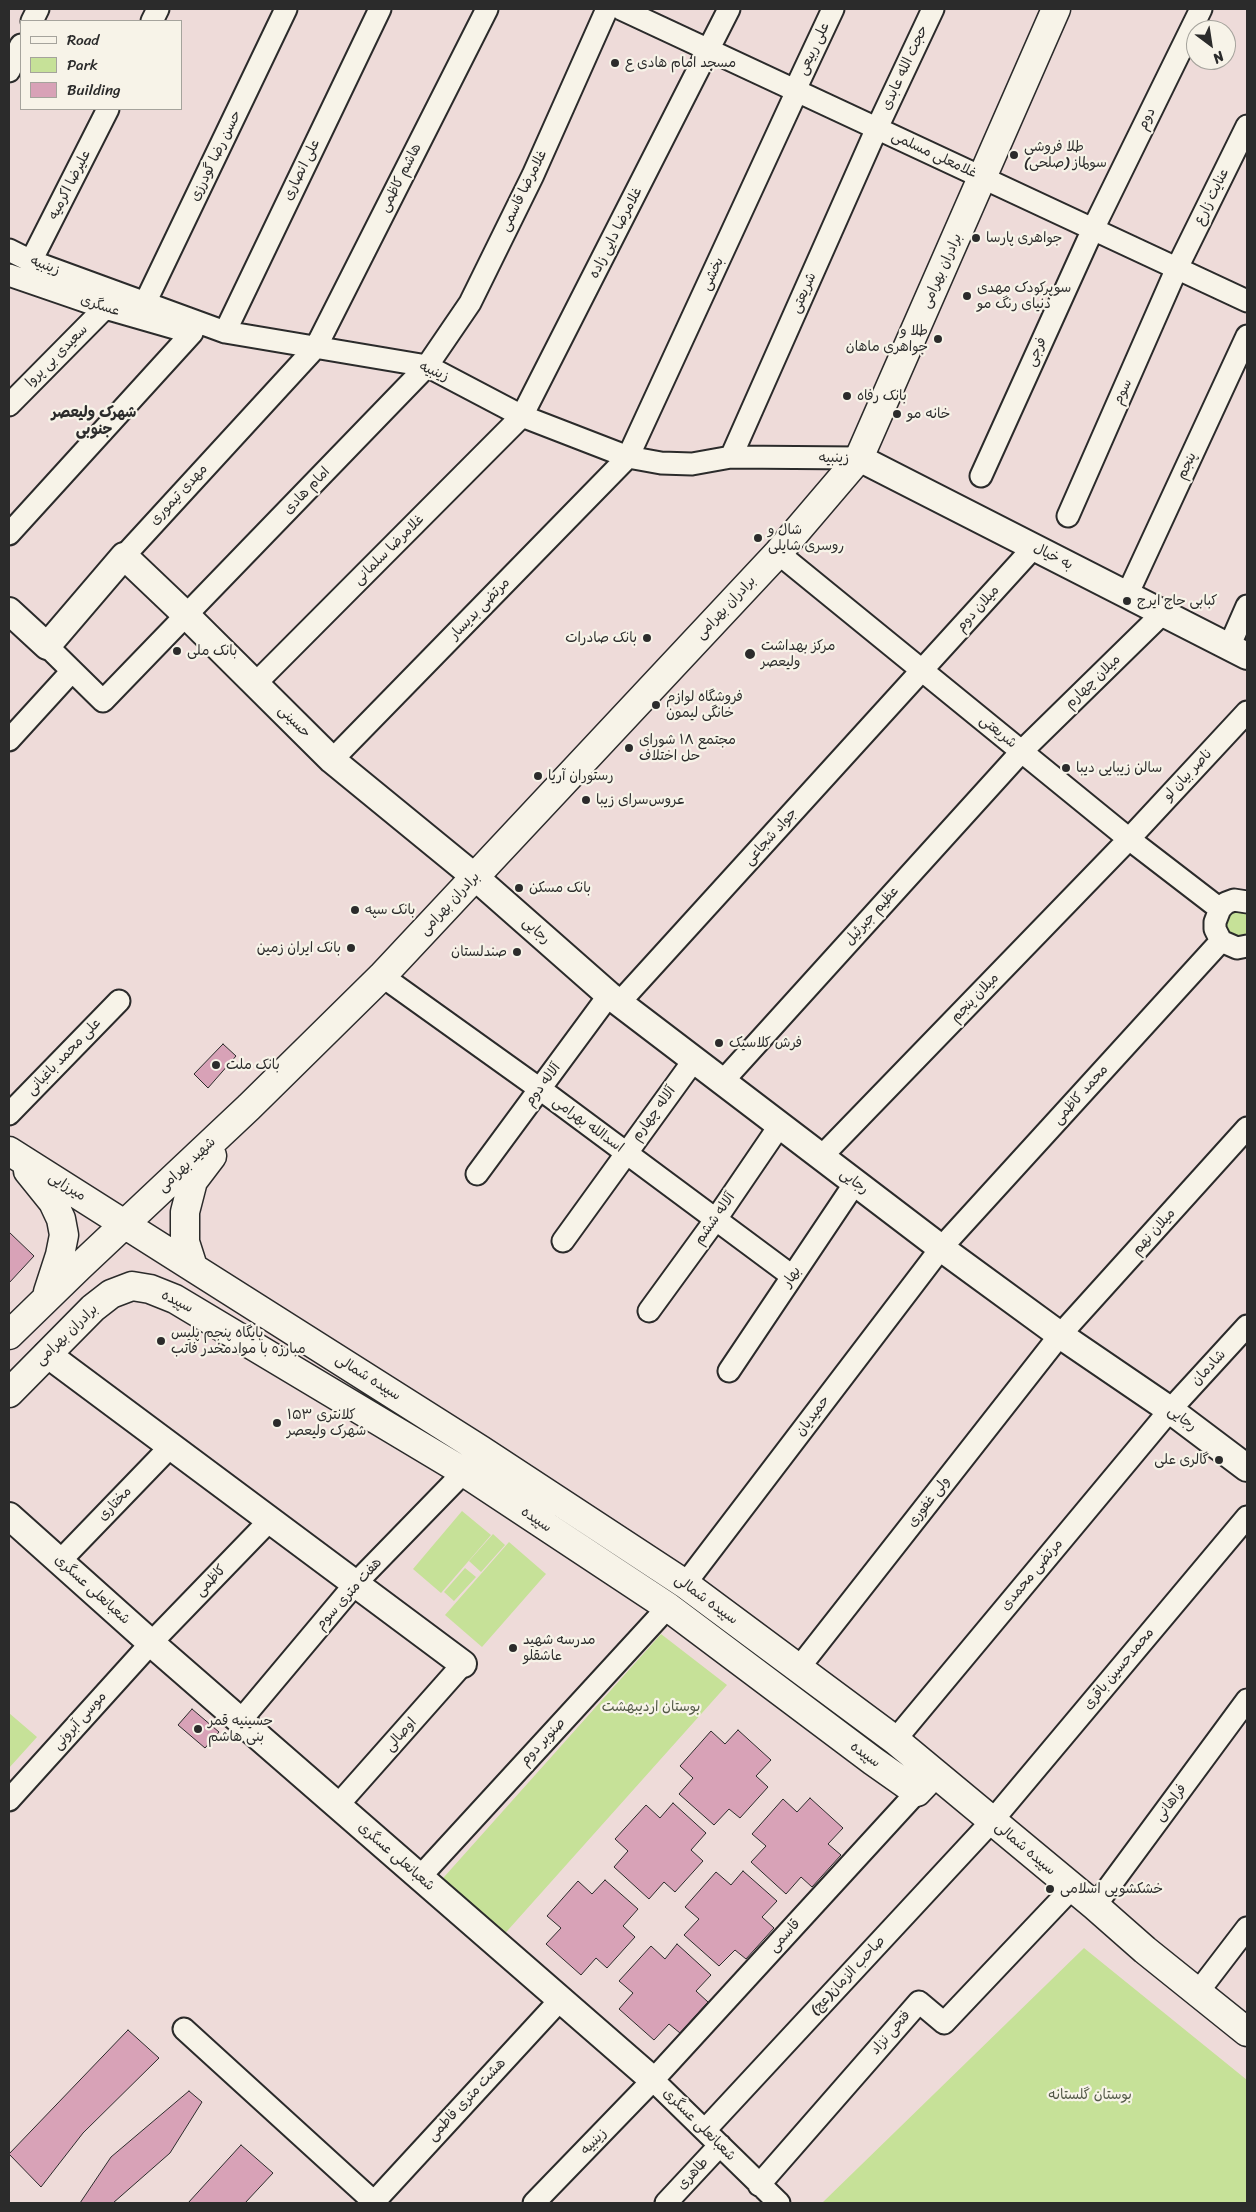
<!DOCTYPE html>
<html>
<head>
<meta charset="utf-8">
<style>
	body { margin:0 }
	#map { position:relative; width:1256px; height:2212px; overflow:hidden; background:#eedbd9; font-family:Sriracha,sans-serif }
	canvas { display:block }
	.frame { position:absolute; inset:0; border:10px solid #2b2b2b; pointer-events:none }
	.legend { position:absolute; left:20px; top:20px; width:162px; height:90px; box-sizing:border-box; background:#f7f3e8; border:1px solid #a5a39c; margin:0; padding:6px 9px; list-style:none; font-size:15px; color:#2b2b2b }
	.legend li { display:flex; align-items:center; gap:10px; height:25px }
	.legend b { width:25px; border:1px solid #a5a39c }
	.north { position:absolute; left:1186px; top:20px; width:50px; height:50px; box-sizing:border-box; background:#f7f3e8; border:1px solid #a5a39c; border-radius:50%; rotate:149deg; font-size:14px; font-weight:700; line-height:20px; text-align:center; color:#2b2b2b }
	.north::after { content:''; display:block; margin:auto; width:18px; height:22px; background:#2b2b2b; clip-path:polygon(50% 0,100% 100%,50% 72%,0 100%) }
</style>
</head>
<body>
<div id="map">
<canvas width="1256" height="2212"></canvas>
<div class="frame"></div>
<ul class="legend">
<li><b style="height:6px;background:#f7f3e8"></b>Road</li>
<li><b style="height:14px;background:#c6e198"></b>Park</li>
<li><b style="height:14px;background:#d8a2b7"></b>Building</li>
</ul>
<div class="north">N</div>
</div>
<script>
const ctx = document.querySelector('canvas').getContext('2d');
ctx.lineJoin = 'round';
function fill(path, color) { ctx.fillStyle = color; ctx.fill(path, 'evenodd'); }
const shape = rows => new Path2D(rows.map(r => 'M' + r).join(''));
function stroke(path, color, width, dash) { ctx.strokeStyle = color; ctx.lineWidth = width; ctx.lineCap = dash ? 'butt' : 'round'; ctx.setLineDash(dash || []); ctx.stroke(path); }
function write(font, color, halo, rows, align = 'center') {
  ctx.font = font + ' Sriracha,"Playpen Sans Arabic",sans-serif'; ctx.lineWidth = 4.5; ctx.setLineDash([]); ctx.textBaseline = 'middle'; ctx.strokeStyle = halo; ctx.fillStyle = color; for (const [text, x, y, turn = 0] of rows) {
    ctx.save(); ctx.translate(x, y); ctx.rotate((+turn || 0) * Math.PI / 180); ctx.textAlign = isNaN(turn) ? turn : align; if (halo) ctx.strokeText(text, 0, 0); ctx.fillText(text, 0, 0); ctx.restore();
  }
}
const green = shape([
	[1247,906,1247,942,1231,944,1218,917],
	[462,1511,491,1535,441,1593,413,1569],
	[493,1534,505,1545,481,1572,469,1561],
	[509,1542,546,1574,482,1647,445,1615],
	[465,1568,476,1577,454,1601,444,1592],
	[661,1634,727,1685,500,1939,436,1886],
	[9,1713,37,1737,9,1768],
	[1084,1948,1247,2080,1247,2203,822,2203]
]);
const building = shape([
	[223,1044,236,1056,208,1088,194,1074,223,1044],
	[9,1232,34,1256,9,1283,9,1232],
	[192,1709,219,1732,205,1748,178,1725,192,1709],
	[738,1730,771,1760,756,1776,768,1787,740,1818,729,1809,714,1825,679,1794,693,1778,680,1766,711,1731,725,1744,738,1730],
	[810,1798,843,1828,828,1844,841,1855,812,1887,801,1877,786,1894,751,1862,766,1846,752,1834,783,1799,797,1812,810,1798],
	[673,1803,706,1833,691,1850,703,1861,675,1892,664,1882,649,1899,614,1867,628,1851,615,1839,646,1805,660,1818,673,1803],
	[743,1871,777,1901,762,1917,774,1928,746,1959,735,1950,719,1966,684,1935,699,1919,685,1907,716,1872,731,1885,743,1871],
	[605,1880,638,1909,623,1926,635,1937,607,1968,596,1958,581,1975,546,1944,561,1928,547,1916,578,1881,592,1894,605,1880],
	[677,1944,711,1975,696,1991,708,2002,680,2033,669,2024,654,2040,619,2009,633,1993,619,1981,651,1946,665,1959,677,1944],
	[128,2030,159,2058,83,2133,41,2187,9,2154,128,2030],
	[189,2091,202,2102,170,2153,113,2203,80,2203,111,2157,189,2091],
	[241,2145,273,2173,245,2203,188,2203,241,2145]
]);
const minor = shape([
	[621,9,1247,301],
	[32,21,38,9],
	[152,21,158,9],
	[9,71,21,45],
	[795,90,833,9],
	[9,250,31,261,225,332,427,366,522,416,628,457,661,463,692,464,731,457,859,458],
	[31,261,108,109],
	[9,275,105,308,192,333,9,534],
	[145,303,286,9],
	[225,332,380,9],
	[9,405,105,308],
	[731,457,877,128,933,9],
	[981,476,1093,229,1201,9],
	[1068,516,1177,268,1247,126],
	[778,553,1129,839,1220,909],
	[124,556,316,347,487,9],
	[1127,595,1247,336],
	[47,646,103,701,427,366,470,303,533,175,607,9],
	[1229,647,1247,606],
	[256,683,522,416,729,9],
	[9,740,72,671],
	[332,760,628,457,797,91],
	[1247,902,1234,900,1226,903,1220,909,1215,922,1215,929,1221,941,1237,948,1247,946],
	[382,976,551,1097,792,1276],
	[619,1003,1034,547],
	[722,1082,1022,751,1163,613],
	[9,1114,119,1001],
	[821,1157,1129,839,1247,712],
	[477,1174,609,995],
	[563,1241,694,1060],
	[649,1311,716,1219,780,1125],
	[729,1371,855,1183],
	[60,1561,171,1446],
	[685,1584,941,1248,1221,941],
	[798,1669,1060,1335,1247,1128],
	[241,1720,356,1583,464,1472],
	[895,1740,1170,1410,1247,1326],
	[9,1800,151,1643,271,1519],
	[338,1805,463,1664],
	[419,1878,668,1607],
	[1095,1906,1247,1700],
	[1198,1992,1247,1928],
	[184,2029,375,2203],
	[653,2080,779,2203],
	[705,2130,992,1821,1247,1517],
	[759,2185,919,2002,944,2023,1072,1888],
	[374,2202,561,1999],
	[534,2203,653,2080,917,1792],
	[666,2203,720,2145]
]);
const tertiary = shape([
	[859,458,1247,656],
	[9,611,47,646,124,556,186,615,332,760,475,877,609,995,941,1248,1060,1335,1170,1410,1247,1468],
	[47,1354,463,1664],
	[9,1516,151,1643,653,2080]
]);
const secondary = shape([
	[9,1151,481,1450,685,1584,895,1740,1095,1906,1145,1950,1247,2032],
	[28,1171,53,1202,61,1219,64,1235,60,1255,48,1292],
	[193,1267,185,1242,185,1212,193,1181,212,1156],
	[9,1335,79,1267,249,1107,382,976,778,553,859,458,1056,9],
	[9,1393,93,1308,111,1294,132,1286,150,1289,175,1299,464,1472,668,1607,873,1761,917,1792,934,1774]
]);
const markers = [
	[615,63,5,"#2b2b2b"],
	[1014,155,5,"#2b2b2b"],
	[976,238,5,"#2b2b2b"],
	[967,296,5,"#2b2b2b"],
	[938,339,5,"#2b2b2b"],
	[847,396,5,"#2b2b2b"],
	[897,414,5,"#2b2b2b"],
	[758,538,5,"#2b2b2b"],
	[1127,601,5,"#2b2b2b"],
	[647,638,5,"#2b2b2b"],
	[177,651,5,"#2b2b2b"],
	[750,654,6,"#2b2b2b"],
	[656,705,5,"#2b2b2b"],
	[629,748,5,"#2b2b2b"],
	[1066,768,5,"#2b2b2b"],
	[538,776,5,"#2b2b2b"],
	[586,800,5,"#2b2b2b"],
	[519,888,5,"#2b2b2b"],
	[355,910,5,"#2b2b2b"],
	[351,948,5,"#2b2b2b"],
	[517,952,5,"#2b2b2b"],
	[719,1043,5,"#2b2b2b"],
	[216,1065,5,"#2b2b2b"],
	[161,1341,5,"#2b2b2b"],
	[277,1423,5,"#2b2b2b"],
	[1219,1460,5,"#2b2b2b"],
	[513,1648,5,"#2b2b2b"],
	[198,1729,5,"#2b2b2b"],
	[1050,1889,5,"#2b2b2b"]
];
const streetNames = [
	["علی ربیعی",814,49,-65],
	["حجت الله عابدی",905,68,-65],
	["دوم",1147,119,-64],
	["غلامعلی مسلمی",934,155,25],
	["حسن رضا گودرزی",216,156,-64],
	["علی انصاری",302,170,-64],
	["هاشم کاظمی",401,178,-63],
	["علیرضا اکرمیه",70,185,-63],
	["غلامرضا قاسمی",524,191,-64],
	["عنایت زارع",1212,197,-64],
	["غلامرضا دایی زاده",616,233,-63],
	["زینبیه",45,266,21],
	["برادران بهرامی",942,271,-66],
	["بخشی",713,274,-65],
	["شریعتی",804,293,-66],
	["عسگری",100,306,18],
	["فرجی",1037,352,-66],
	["سعیدی بی پروا",57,356,-45],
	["زینبیه",434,372,22],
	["سوم",1123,392,-66],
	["زینبیه",834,458],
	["پنجم",1187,466,-65],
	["امام هادی",307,491,-46],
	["مهدی تیموری",179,495,-47],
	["غلامرضا سلمانی",389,550,-45],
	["به خیال",1053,557,27],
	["برادران بهرامی",726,608,-47],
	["مرتضی بدیسار",480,609,-46],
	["میلان دوم",978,609,-48],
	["میلان چهارم",1093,682,-44],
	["حسینی",294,722,45],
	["شریعتی",998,732,39],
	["ناصر بیان لو",1188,775,-47],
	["جواد شجاعی",771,837,-48],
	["برادران بهرامی",450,904,-47],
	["عظیم جبرئیل",872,916,-48],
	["رجایی",536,931,42],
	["میلان پنجم",975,998,-46],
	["علی محمد باغبانی",64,1057,-46],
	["آلاله دوم",543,1085,-53],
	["محمد کاظمی",1081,1095,-48],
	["آلاله چهارم",654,1114,-54],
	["اسدالله بهرامی",588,1125,36],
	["شهید بهرامی",187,1165,-43],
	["رجایی",854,1182,37],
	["میرزایی",67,1187,32],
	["آلاله ششم",715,1219,-55],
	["میلان نهم",1154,1232,-48],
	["بهار",792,1277,-56],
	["سپیده",177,1302,27],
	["برادران بهرامی",67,1335,-44],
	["شادمان",1209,1368,-47],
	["سپیده شمالی",368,1378,32],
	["حمیدیان",813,1416,-53],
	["رجایی",1182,1419,37],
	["ولی غفوری",929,1502,-52],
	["مختاری",115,1504,-46],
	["سپیده",536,1520,34],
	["مرتضی محمدی",1032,1575,-50],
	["کاظمی",211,1581,-46],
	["شعبانعلی عسگری",92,1590,42],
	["هفت متری سوم",349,1594,-48],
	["سپیده شمالی",706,1600,36],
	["محمدحسین باقری",1119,1669,-50],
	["موسی آبرونی",80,1721,-48],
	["اوصالی",401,1735,-48],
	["صنوبر دوم",543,1742,-47],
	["سپیده",865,1755,36],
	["فراهانی",1171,1803,-53],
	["سپیده شمالی",1025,1849,40],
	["شعبانعلی عسگری",396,1857,41],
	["قاسمی",785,1936,-48],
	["صاحب الزمان(عج)",848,1976,-47],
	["فتحی نزاد",891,2033,-49],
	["هشت متری فاطمی",467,2100,-47],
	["شعبانعلی عسگری",699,2125,45],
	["زینبیه",594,2142,-46],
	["طاهری",693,2174,-47]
];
const poiNames = [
	["مسجد امام هادی ع",625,63],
	["طلا فروشی",1024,147],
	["سولماز (صلحی)",1024,163],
	["جواهری پارسا",986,238],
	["سوپرکودک مهدی",977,288],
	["دنیای رنگ مو",977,304],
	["طلا و",928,331,"right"],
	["جواهری ماهان",928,347,"right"],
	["بانک رفاه",857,396],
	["خانه مو",907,414],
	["شال و",768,530],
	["روسری شایلی",768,546],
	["کبابی حاج ایرج",1137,601],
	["بانک صادرات",637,638,"right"],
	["مرکز بهداشت",761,646],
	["ولیعصر",761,662],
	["بانک ملی",187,651],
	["فروشگاه لوازم",666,697],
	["خانگی لیمون",666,713],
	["مجتمع ۱۸ شورای",639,740],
	["حل اختلاف",639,756],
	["سالن زیبایی دیبا",1076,768],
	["رستوران آریا",548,776],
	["عروس‌سرای زیبا",596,800],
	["بانک مسکن",529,888],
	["بانک سپه",365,910],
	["بانک ایران زمین",341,948,"right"],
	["صندلستان",507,952,"right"],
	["فرش کلاسیک",729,1043],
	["بانک ملت",226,1065],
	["پایگاه پنجم پلیس",171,1333],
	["مبارزه با موادمخدر فاتب",171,1349],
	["کلانتری ۱۵۳",287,1415],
	["شهرک ولیعصر",287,1431],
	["گالری علی",1209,1460,"right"],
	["مدرسه شهید",523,1640],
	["عاشقلو",523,1656],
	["حسینیه قمر",208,1721],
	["بنی هاشم",208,1737],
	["خشکشویی اسلامی",1060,1889]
];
const parkNames = [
	["بوستان اردیبهشت",651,1707],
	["بوستان گلستانه",1090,2095]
];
const neighbourhoodNames = [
	["شهرک ولیعصر",94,413],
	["جنوبی",94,430]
];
fill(green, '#c6e198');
fill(building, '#d8a2b7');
stroke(building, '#2b2b2b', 1);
stroke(minor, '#2b2b2b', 25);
stroke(tertiary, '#2b2b2b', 30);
stroke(secondary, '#2b2b2b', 31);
stroke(minor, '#f7f3e8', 21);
stroke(tertiary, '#f7f3e8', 26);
stroke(secondary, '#f7f3e8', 28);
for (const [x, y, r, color] of markers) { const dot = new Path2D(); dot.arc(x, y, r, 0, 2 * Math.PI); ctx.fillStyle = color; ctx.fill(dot); stroke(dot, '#f7f3e8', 2); }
write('14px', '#2b2b2b', '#f7f3e8', streetNames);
write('14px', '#2b2b2b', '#f7f3e8', poiNames, 'left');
write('14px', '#525846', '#f7f3e8', parkNames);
write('bold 15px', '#2b2b2b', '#f7f3e8', neighbourhoodNames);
</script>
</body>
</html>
